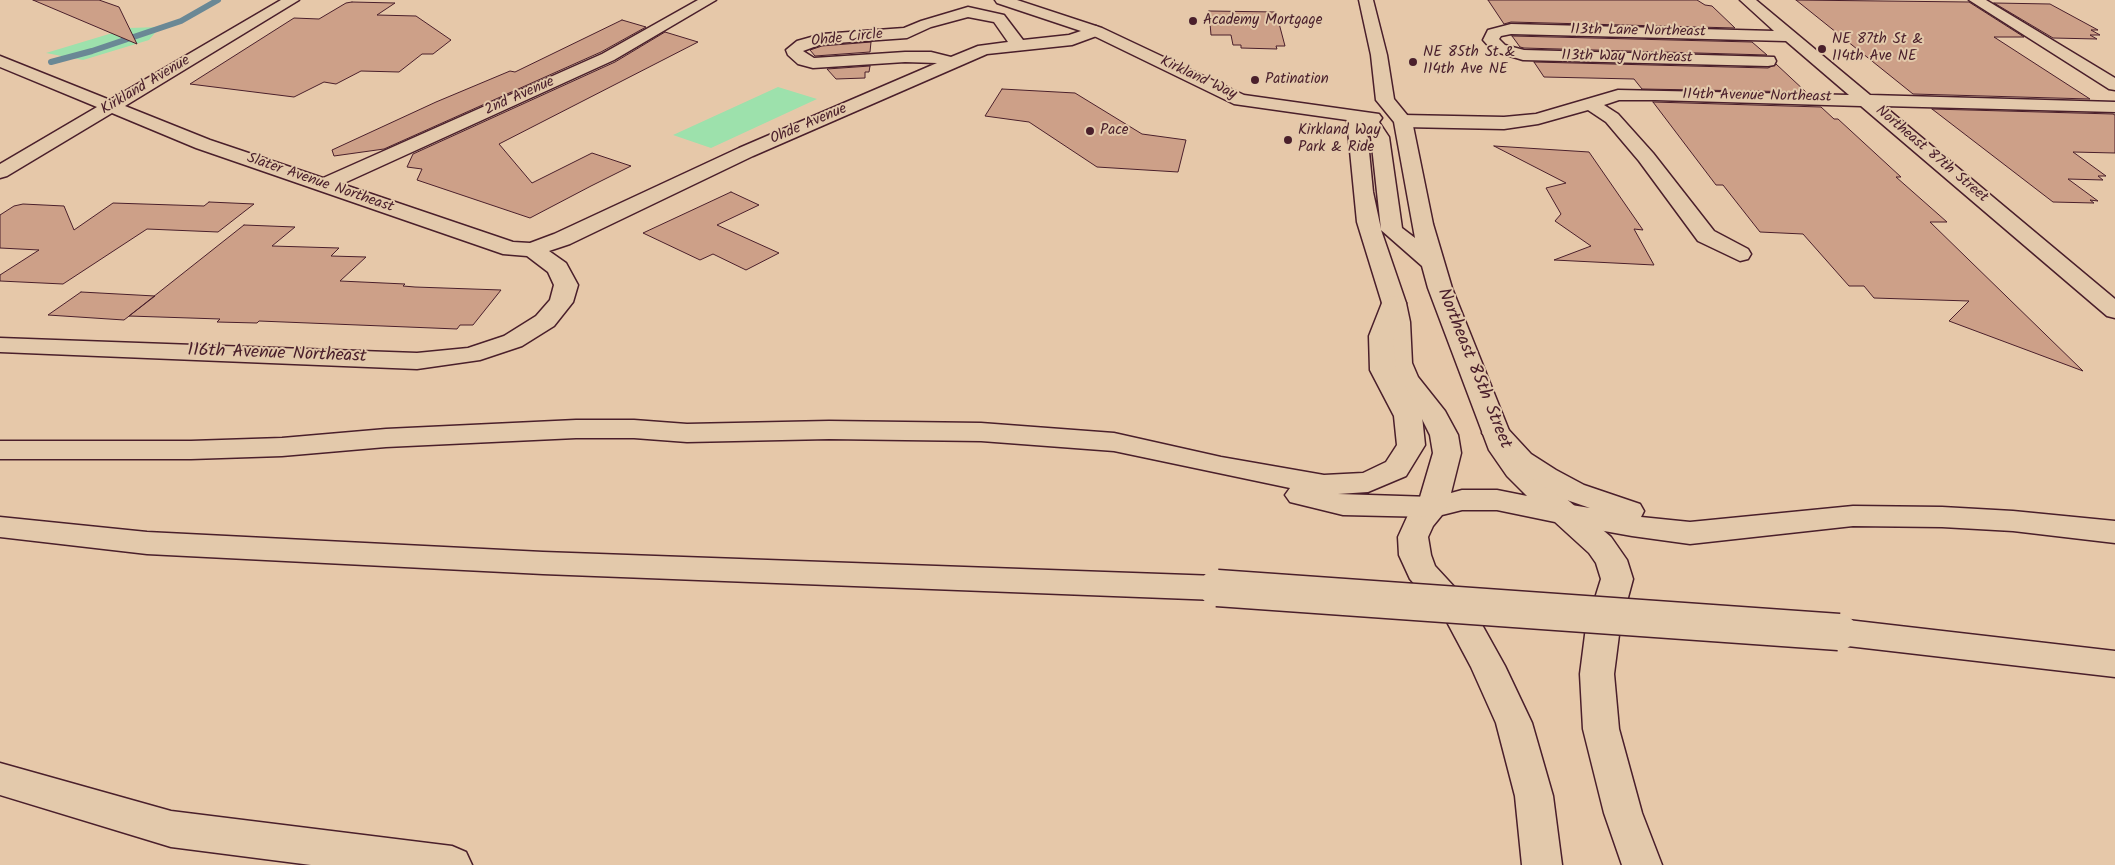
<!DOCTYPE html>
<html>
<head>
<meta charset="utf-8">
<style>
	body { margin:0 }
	canvas { display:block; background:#e6c8a9 }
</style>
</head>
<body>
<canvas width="2115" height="865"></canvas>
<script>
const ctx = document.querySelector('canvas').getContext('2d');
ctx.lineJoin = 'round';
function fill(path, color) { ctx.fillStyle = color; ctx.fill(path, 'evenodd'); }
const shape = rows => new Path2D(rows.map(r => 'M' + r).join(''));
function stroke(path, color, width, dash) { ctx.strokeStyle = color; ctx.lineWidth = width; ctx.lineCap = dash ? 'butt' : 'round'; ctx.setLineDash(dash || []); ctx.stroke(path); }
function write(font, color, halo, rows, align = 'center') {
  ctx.font = font + ' Kalam,sans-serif'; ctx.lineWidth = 4; ctx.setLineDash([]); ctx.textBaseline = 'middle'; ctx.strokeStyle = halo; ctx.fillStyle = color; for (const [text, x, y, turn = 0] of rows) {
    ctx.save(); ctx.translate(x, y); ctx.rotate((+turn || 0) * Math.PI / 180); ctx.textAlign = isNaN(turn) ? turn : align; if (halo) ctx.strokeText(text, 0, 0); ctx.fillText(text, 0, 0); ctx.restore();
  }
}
const green = shape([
	[160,27,149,40,83,60,46,53,129,28],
	[778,87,817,99,711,148,673,135]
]);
const stream = shape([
	[51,62,92,51,181,21,218,0]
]);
const building = shape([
	[33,0,99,0,119,7,137,44,33,0],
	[1488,0,1697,0,1705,5,1712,6,1735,28,1511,22,1504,24,1488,0],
	[1796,0,1969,2,2024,37,1994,37,2090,99,1913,94,1796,0],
	[352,2,395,3,377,15,416,16,451,40,433,54,422,54,399,72,361,71,336,84,324,82,294,97,190,84,294,18,319,19,346,3,352,2],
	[1994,3,2050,4,2098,30,2091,30,2100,35,2090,35,2097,39,2053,38,1994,3],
	[1209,11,1276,12,1285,46,1276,46,1277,49,1241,48,1241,45,1233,45,1231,35,1211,35,1209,11],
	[622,20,646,27,601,52,384,149,334,156,332,150,436,102,510,71,515,72,622,20],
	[665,32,698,42,499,144,532,183,592,153,631,166,591,186,530,218,417,180,422,169,407,167,413,154,615,62,665,32],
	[1512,36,1752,42,1767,55,1524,48,1520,47,1512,36],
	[871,42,870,52,815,56,810,50,822,46,871,42],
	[1534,62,1768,68,1776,64,1806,92,1642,89,1634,79,1544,77,1534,62],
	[870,66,869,72,865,72,865,78,836,79,827,69,870,66],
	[1002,89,1075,93,1142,134,1186,140,1178,172,1097,167,1029,122,985,116,1002,89],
	[1653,102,1821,107,1834,119,1838,119,1901,177,1896,177,1947,222,1930,222,2083,371,1949,321,1969,301,1874,298,1864,286,1849,286,1803,234,1760,232,1723,185,1716,185,1653,102],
	[1932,109,2113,114,2115,115,2115,153,2073,152,2106,176,2098,176,2103,180,2068,179,2098,201,2090,200,2094,203,2053,202,1932,109],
	[1494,146,1589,152,1643,230,1634,229,1654,265,1554,260,1591,246,1555,221,1561,214,1546,188,1566,183,1494,146],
	[731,192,759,205,717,225,779,253,746,270,713,254,700,260,643,233,731,192],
	[209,202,254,204,218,232,147,229,63,284,0,281,0,275,39,250,0,248,0,215,14,206,23,204,64,206,74,230,113,203,204,206,209,202],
	[244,225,295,227,272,246,339,248,331,256,366,257,340,281,405,284,403,286,415,287,501,290,473,325,460,325,457,329,259,321,257,323,217,322,220,319,129,316,244,225],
	[81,292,155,296,124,320,48,315,81,292]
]);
const minor = shape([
	[281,0,299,0,125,106,210,140,323,178,602,54,698,0,716,0,614,60,342,184,513,242,530,243,554,234,739,148,937,63,905,62,813,68,798,64,788,55,786,50,797,41,822,34,904,28,921,21,968,7,1004,15,1023,40,1069,35,1096,26,1104,31,1102,34,1072,45,987,54,753,156,570,244,549,251,566,263,578,285,573,302,554,326,522,346,480,360,417,369,0,352,0,338,417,353,468,348,504,336,536,316,550,300,554,285,548,272,527,256,503,254,196,148,112,113,7,176,0,178,0,164,97,107,0,67,0,56,110,100,281,0],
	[968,17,994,22,1008,42,978,46,951,57,931,52,905,52,814,58,803,51,822,44,907,38,931,27,968,17],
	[1740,0,1756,0,1870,95,2115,102,2115,112,1884,106,2115,299,2115,318,2107,316,1861,106,1655,100,1619,100,1604,105,1618,114,1653,153,1714,231,1748,249,1751,254,1748,259,1740,261,1698,241,1639,161,1606,122,1588,110,1538,124,1504,129,1403,127,1397,125,1394,121,1397,117,1403,115,1504,117,1536,114,1618,90,1849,95,1786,41,1511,34,1501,36,1499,39,1505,45,1524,50,1774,57,1776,61,1774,65,1768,66,1523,60,1493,51,1483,40,1488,30,1511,24,1774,31,1740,0],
	[1969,0,1986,0,2115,78,2115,90,2109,89,1969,0]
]);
const major = shape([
	[995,0,1017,0,1102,28,1244,95,1379,114,1382,118,1379,122,1389,137,1402,228,1415,238,1394,122,1376,100,1371,55,1359,0,1373,0,1387,55,1394,99,1412,121,1433,224,1452,288,1516,448,1549,484,1611,537,1627,560,1633,579,1620,627,1614,674,1619,729,1642,813,1662,865,1622,865,1604,813,1583,729,1580,674,1586,627,1601,579,1596,563,1589,553,1555,522,1497,510,1462,510,1442,515,1433,526,1428,537,1431,555,1435,566,1471,605,1505,666,1532,723,1553,796,1562,865,1522,865,1515,796,1496,723,1471,667,1447,622,1410,579,1399,555,1398,537,1408,515,1418,504,1433,453,1430,435,1422,419,1393,379,1386,363,1386,322,1382,303,1357,222,1347,120,1234,104,1090,34,997,3,995,0],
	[1367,131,1371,137,1381,229,1373,192,1367,131],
	[1381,230,1422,266,1428,288,1489,450,1507,476,1527,496,1497,490,1462,490,1451,493,1461,453,1458,435,1445,411,1418,377,1412,363,1410,322,1406,303,1381,230]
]);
const highway = shape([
	[1394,296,1402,298,1406,303,1393,336,1396,370,1422,416,1425,445,1406,476,1368,492,1338,494,1432,497,1442,500,1447,507,1442,514,1432,517,1343,515,1290,502,1285,495,1290,488,1114,451,981,441,829,439,687,442,634,438,576,438,386,447,282,456,191,459,0,459,0,441,191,441,282,438,386,429,576,420,634,420,687,424,829,421,981,423,1114,433,1221,457,1324,475,1363,473,1386,462,1397,445,1394,416,1370,370,1369,336,1382,303,1386,298,1394,296],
	[1496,424,1506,427,1531,454,1556,470,1584,485,1640,504,1644,511,1641,517,1690,522,1853,506,1942,507,2013,511,2115,521,2115,543,2013,531,1942,527,1853,526,1690,544,1632,536,1565,524,1554,521,1550,514,1554,507,1565,504,1590,508,1564,499,1511,466,1482,433,1486,427,1496,424],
	[0,517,147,532,543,552,1217,576,1228,580,1233,588,1228,596,1217,600,543,574,147,554,0,537,0,517],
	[1839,619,2115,651,2115,677,1839,645,1827,641,1822,632,1827,623,1839,619],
	[0,763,171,811,452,846,466,852,472,865,311,865,171,847,0,795,0,763]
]);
const highwayBridge = shape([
	[1217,588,1839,632]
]);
const markers = [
	[1193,21,5,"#4a1f2b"],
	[1822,49,5,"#4a1f2b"],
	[1413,62,5,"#4a1f2b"],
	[1255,80,5,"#4a1f2b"],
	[1090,131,5,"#4a1f2b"],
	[1288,140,5,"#4a1f2b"]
];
const farPoinames = [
	["Academy Mortgage",1203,21],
	["NE 87th St &",1832,40],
	["114th Ave NE",1832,57],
	["NE 85th St &",1423,53],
	["114th Ave NE",1423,70],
	["Patination",1265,80],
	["Pace",1100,131],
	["Kirkland Way",1298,131],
	["Park & Ride",1298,148]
];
const farStreetnames = [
	["113th Lane Northeast",1638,32,1],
	["Ohde Circle",847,39,-6],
	["113th Way Northeast",1627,58,1],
	["Kirkland Way",1198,79,25],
	["Kirkland Avenue",146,86,-31],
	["2nd Avenue",520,97,-24],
	["114th Avenue Northeast",1757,97,1],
	["Ohde Avenue",809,125,-23],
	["Northeast 87th Street",1931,155,40],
	["Slater Avenue Northeast",320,184,19]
];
const streetNames = [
	["116th Avenue Northeast",277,355,2],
	["Northeast 85th Street",1473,369,68]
];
fill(green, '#9de1ac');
stroke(stream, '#6a8895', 6);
fill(building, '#cda088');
stroke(building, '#4a1f2b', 1);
stroke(minor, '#4a1f2b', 3);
stroke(major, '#4a1f2b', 3);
stroke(highway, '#4a1f2b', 3);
fill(minor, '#e3c9ab');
fill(major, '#e3c9ab');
fill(highway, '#e3c9ab');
stroke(highwayBridge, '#4a1f2b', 39, []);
stroke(highwayBridge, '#e3c9ab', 36);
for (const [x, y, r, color] of markers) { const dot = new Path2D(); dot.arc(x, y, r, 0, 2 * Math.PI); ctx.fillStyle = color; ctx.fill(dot); stroke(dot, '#e3c9ab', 2); }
write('15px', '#4a1f2b', '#e3c9ab', farPoinames, 'left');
write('15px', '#4a1f2b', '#e3c9ab', farStreetnames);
write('18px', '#4a1f2b', '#e3c9ab', streetNames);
</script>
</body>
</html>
